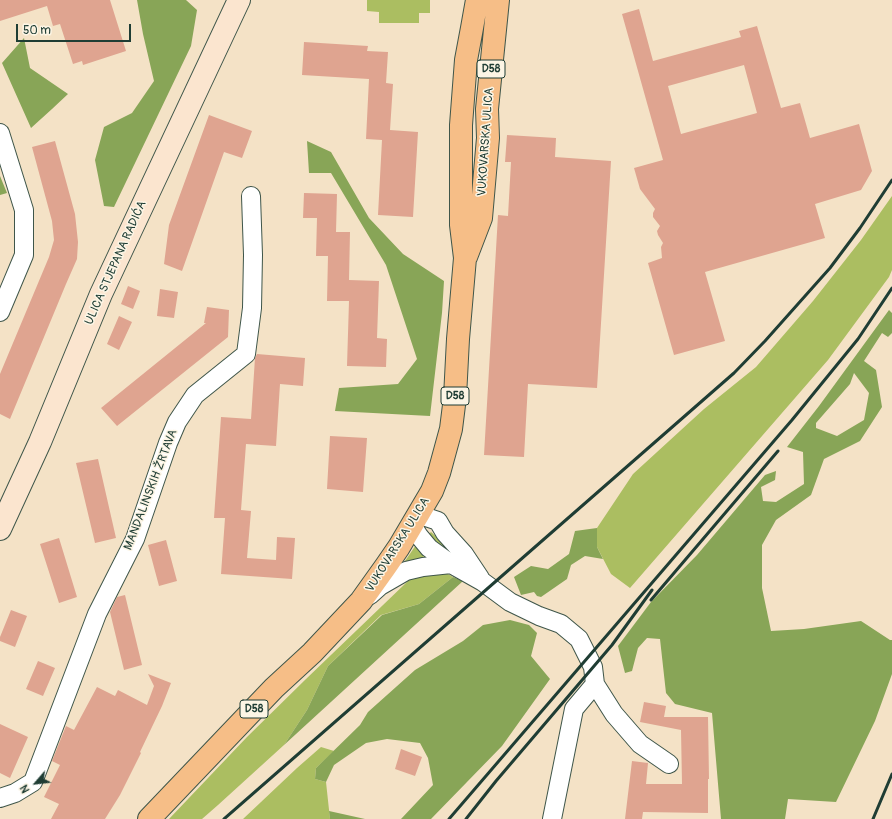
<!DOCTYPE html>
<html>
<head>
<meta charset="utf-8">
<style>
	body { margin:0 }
	#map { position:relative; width:892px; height:819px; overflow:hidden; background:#f4e2c6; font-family:Pangolin,sans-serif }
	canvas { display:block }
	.north { position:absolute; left:16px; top:763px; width:40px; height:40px; -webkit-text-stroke:3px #fcf5e5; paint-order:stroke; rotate:242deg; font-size:11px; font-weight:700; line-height:16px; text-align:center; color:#1f3d34 }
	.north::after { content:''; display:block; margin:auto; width:14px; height:18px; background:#1f3d34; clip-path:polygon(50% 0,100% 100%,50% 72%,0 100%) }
	.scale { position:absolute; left:16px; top:24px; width:115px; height:18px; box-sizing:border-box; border:2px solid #1f3d34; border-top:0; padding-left:5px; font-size:12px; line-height:14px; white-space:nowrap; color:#1f3d34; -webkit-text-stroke:3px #fcf5e5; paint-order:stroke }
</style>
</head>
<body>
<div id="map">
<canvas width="892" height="819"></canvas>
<div class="north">N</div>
<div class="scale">50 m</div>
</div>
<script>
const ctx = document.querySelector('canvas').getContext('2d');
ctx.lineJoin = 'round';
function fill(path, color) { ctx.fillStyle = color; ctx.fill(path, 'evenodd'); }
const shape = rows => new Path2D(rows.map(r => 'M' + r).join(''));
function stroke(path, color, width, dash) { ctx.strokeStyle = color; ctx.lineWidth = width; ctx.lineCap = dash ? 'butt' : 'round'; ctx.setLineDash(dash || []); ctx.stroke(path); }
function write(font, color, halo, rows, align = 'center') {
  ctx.font = font + ' Pangolin,sans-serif'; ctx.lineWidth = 3; ctx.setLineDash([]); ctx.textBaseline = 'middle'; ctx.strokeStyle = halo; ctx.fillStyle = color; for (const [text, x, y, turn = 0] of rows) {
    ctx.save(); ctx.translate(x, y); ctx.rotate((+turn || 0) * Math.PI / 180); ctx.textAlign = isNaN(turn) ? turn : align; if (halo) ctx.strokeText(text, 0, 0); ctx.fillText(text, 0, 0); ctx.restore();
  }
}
const green = shape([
	[367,0,430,0,430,13,419,13,419,23,379,23,379,12,367,11],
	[892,196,892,270,889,277,828,360,630,588,611,574,597,547,597,528,633,474,704,409,756,367,813,301,861,240],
	[431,532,452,551,454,558,428,535],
	[416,545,427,555,409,564,405,561],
	[443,571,453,577,419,604,381,615,328,666,307,710,284,745,218,805,202,819,169,819,247,737,306,679,408,581,423,572],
	[321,747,334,751,316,768,315,779,326,782,330,819,243,819,297,768]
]);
const forest = shape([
	[137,0,186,0,197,10,191,46,114,207,104,206,95,160,104,127,132,113,154,81,143,34],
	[24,38,30,68,68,94,52,109,31,128,2,63],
	[307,141,331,152,369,218,403,254,444,281,442,313,430,416,335,411,339,388,398,384,417,359,386,265,331,173,309,173],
	[0,176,7,193,0,195],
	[889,310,892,313,892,333,888,337,882,333,864,361,876,370,882,407,860,441,824,459,811,495,776,520,762,545,762,588,771,631,804,629,861,621,890,640,892,640,892,674,875,721,836,802,788,799,785,819,721,819,712,713,675,704,666,693,660,639,647,638,638,648,632,671,625,673,618,646,651,602,697,555,765,475,776,471,775,480,761,487,763,501,776,502,804,484,803,452,787,447,819,406],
	[854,373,869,393,864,420,837,436,816,428,816,423,850,384],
	[597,528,597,547,603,559,585,556,571,565,567,579,541,597,537,596,534,592,521,595,514,577,531,566,548,569,569,554,575,531],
	[453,577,463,581,284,745,307,710,328,666,382,615,419,604],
	[510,620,529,625,537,633,531,656,550,679,502,746,431,819,401,819,433,785,428,758,420,743,387,739,366,743,334,765,326,782,315,779,316,768,360,725,368,712,415,670,463,641,483,625],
	[329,811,365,819,330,819]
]);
const building = shape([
	[0,0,110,0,126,51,83,65,82,61,73,64,60,24,53,26,47,6,0,21],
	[639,9,653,61,741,37,739,31,757,26,781,108,800,103,810,138,859,124,872,171,861,190,815,204,825,238,705,272,725,341,674,355,648,263,662,258,661,247,663,243,658,235,657,231,660,226,653,217,653,213,655,209,640,189,634,168,663,160,622,14],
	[744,65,757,113,681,134,668,86],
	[304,42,368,46,367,51,388,52,386,83,393,84,390,130,418,132,413,217,378,215,382,140,366,139,369,79,302,75],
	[209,115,252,131,242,158,224,152,182,271,164,264,169,225],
	[507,135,556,138,555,157,611,161,597,388,528,384,524,457,484,455,498,215,508,216,511,162,505,162],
	[55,141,75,214,78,242,77,259,66,284,10,419,0,414,0,374,49,257,54,240,52,221,32,147],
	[304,193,337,194,336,232,350,232,349,280,379,281,377,338,387,339,386,367,347,366,349,301,327,301,328,256,316,256,317,218,303,218],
	[128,286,140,291,133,309,121,304],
	[160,289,178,292,174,318,157,316],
	[207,307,229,310,228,337,117,426,101,408,206,323,204,323],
	[119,316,132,322,119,350,107,344],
	[257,354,305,358,303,386,280,384,276,446,246,444,241,510,251,511,247,558,276,560,277,537,295,538,292,579,221,574,225,518,214,518,221,417,251,419,255,358],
	[330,436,367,438,363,492,327,489],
	[98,459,116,538,95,543,76,463],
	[59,538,77,597,59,603,40,544],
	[166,540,177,581,159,586,148,545],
	[125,595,142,665,124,670,110,612,117,597],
	[11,610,27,616,15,647,0,641,0,637],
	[38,661,55,668,43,696,26,689],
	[148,674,171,683,162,706,140,752,141,753,120,795,105,819,51,819,59,804,44,797,60,765,52,761,66,726,74,730,97,687,115,696,118,690,147,705,154,686],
	[644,702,666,706,664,717,708,717,709,779,708,779,708,813,643,812,642,819,625,819,632,761,648,763,646,784,682,784,681,730,640,722],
	[0,724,28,737,10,778,0,773],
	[401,749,422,757,415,776,395,769]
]);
const minor = shape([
	[0,133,24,210,24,255,0,312],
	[416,517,426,517,438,521,445,533,464,554,480,578],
	[412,525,419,536,429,548,451,564,483,582,510,602,539,616,561,624,579,639,593,667,595,684,614,714,640,744,669,764],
	[370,595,380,586,406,571,423,567,451,564],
	[0,798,15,793,33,782,97,614,135,539,168,443,177,422,195,395,246,354,252,308,253,255,251,196],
	[552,819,574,709,595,684]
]);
const secondary = shape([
	[0,529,40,442,101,294,239,0]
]);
const primary = shape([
	[466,257,481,218,488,138,487,109,498,0],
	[149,819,274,688,312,653,361,601,386,566,399,547,432,491,439,473,451,429,455,397,458,339,465,258,461,225,461,125,466,60,472,28,477,0]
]);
const rail = shape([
	[651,600,778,451],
	[224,819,734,373,765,341,830,268,860,228,892,180],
	[449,819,792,420,858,339,892,288],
	[466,819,496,781,612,645,652,590],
	[873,819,892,774]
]);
const shields = [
	[491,69,28],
	[455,396,28],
	[254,709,28]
];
const shieldNames = [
	["D58",491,69],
	["D58",455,396],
	["D58",254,709]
];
const streetNames = [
	["VUKOVARSKA ULICA",486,142,-86],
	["ULICA STJEPANA RADIĆA",116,263,-66],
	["MANDALINSKIH ŽRTAVA",151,490,-69],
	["VUKOVARSKA ULICA",398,545,-58]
];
fill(green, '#abbe61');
fill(forest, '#88a557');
fill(building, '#dfa490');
stroke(minor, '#3f564a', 20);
stroke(secondary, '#3f564a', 24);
stroke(primary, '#3f564a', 24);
stroke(minor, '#fff', 18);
stroke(secondary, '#fbe5cf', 22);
stroke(primary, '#f6be87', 22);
stroke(rail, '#1f3d34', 3);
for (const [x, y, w] of shields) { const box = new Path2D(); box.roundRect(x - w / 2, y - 9, w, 18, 3); ctx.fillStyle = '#fcf5e5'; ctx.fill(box); stroke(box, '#1f3d34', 1); }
write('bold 11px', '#1f3d34', null, shieldNames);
write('12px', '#1f3d34', '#fcf5e5', streetNames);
</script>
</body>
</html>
